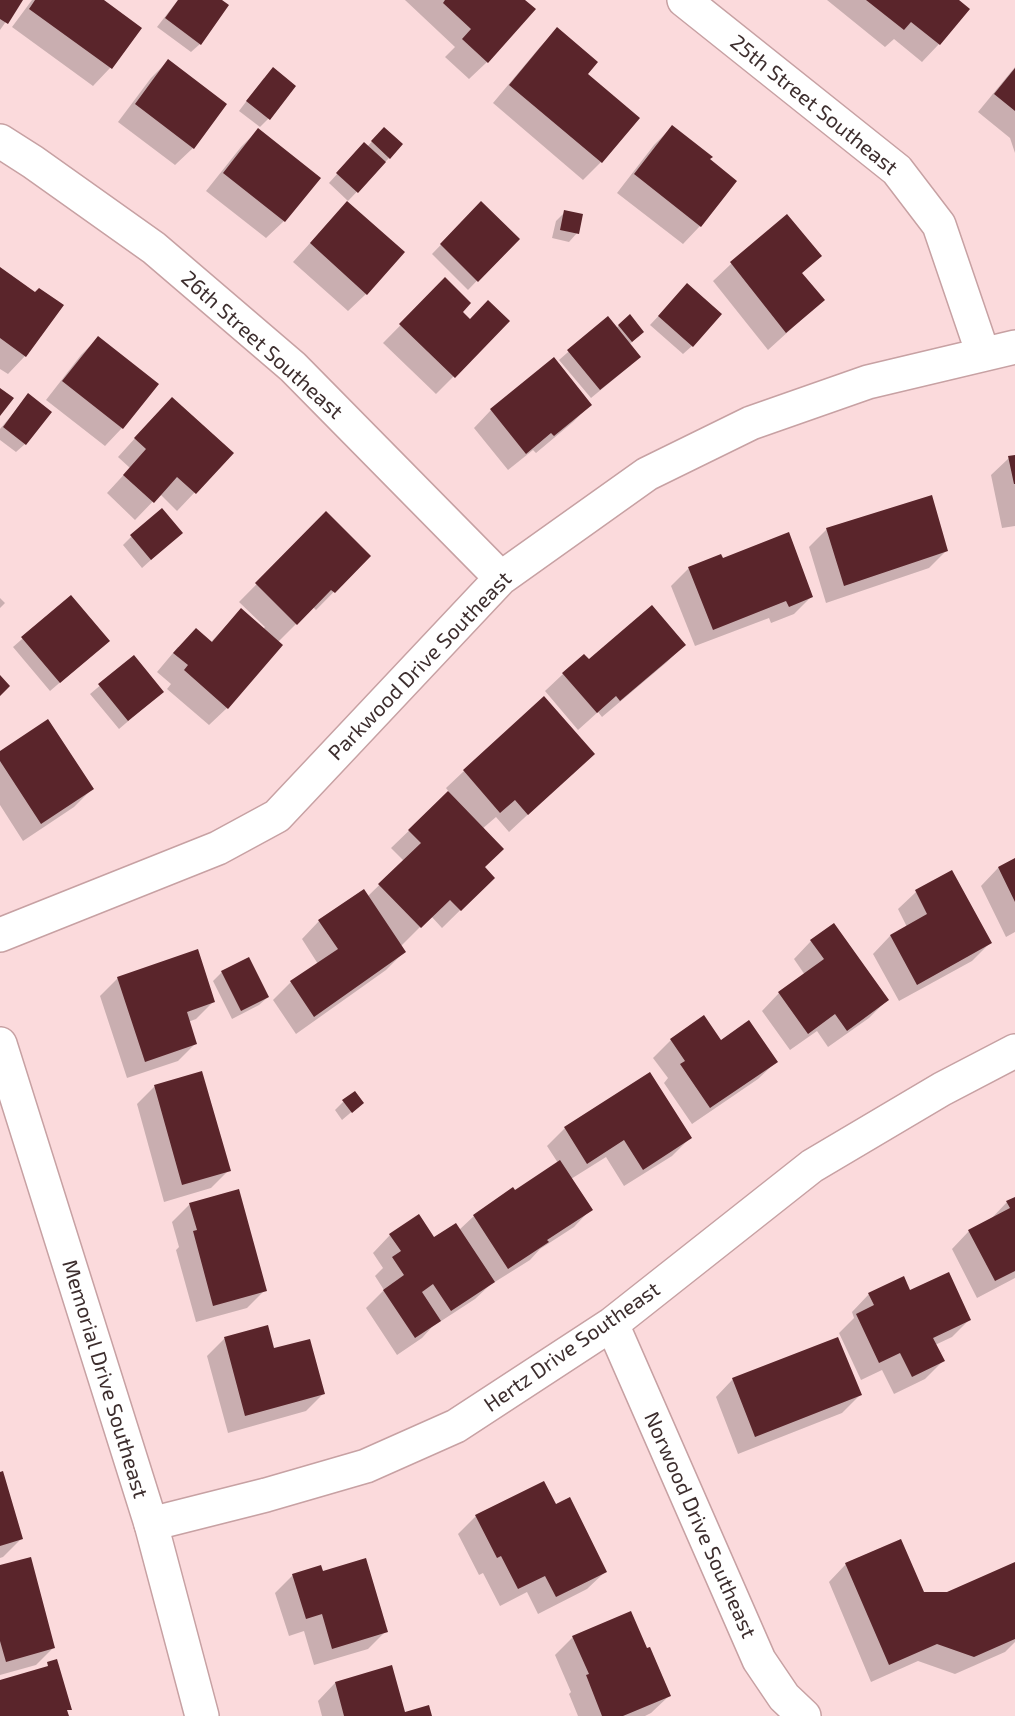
<!DOCTYPE html>
<html>
<head>
<meta charset="utf-8">
<style>
	body { margin:0 }
	canvas { display:block; background:#fbdadc }
</style>
</head>
<body>
<canvas width="1015" height="1716"></canvas>
<script>
const ctx = document.querySelector('canvas').getContext('2d');
ctx.lineJoin = 'round';
function fill(path, color) { ctx.fillStyle = color; ctx.fill(path, 'evenodd'); }
const shape = rows => new Path2D(rows.map(r => 'M' + r).join(''));
function stroke(path, color, width, dash) { ctx.strokeStyle = color; ctx.lineWidth = width; ctx.lineCap = dash ? 'butt' : 'round'; ctx.setLineDash(dash || []); ctx.stroke(path); }
function write(font, color, halo, rows, align = 'center') {
  ctx.font = font + ' "Exo 2",sans-serif'; ctx.lineWidth = 6; ctx.setLineDash([]); ctx.textBaseline = 'middle'; ctx.strokeStyle = halo; ctx.fillStyle = color; for (const [text, x, y, turn = 0] of rows) {
    ctx.save(); ctx.translate(x, y); ctx.rotate((+turn || 0) * Math.PI / 180); ctx.textAlign = isNaN(turn) ? turn : align; if (halo) ctx.strokeText(text, 0, 0); ctx.fillText(text, 0, 0); ctx.restore();
  }
}
const shadow = shape([
	[0,0,21,0,0,30],
	[32,0,101,0,140,28,110,68,93,86,12,27],
	[178,0,220,0,200,44,191,52,157,27],
	[405,0,523,0,487,62,469,79,445,57,455,47],
	[827,0,957,0,939,44,922,62,894,39,885,47],
	[557,30,586,74,638,118,601,162,583,180,493,103,540,47],
	[168,61,193,148,175,165,118,122,151,78],
	[1015,67,1015,153,1010,138,978,112],
	[264,78,268,119,260,127,239,111],
	[672,127,708,160,700,226,683,244,617,193,654,145],
	[258,130,284,221,266,238,206,191,241,147],
	[375,138,389,158,348,201,329,183,356,153,367,147],
	[481,203,517,239,468,290,432,254],
	[565,212,577,233,569,242,552,238,556,221],
	[787,217,820,256,801,274,823,300,768,350,713,281,731,264],
	[330,221,366,294,348,311,293,262],
	[0,269,35,294,62,306,25,356,8,374,0,369],
	[445,280,461,312,454,376,436,394,383,343],
	[679,294,692,346,683,354,650,325],
	[629,317,642,332,629,345,631,365,591,398,559,360,607,318,616,328],
	[98,338,122,428,105,446,46,400,81,355],
	[28,396,25,444,16,452,0,440,0,429],
	[590,405,573,422,536,453,533,450,508,470,474,428,491,410],
	[155,416,232,453,177,511,160,494,135,520,107,493,130,468,118,457],
	[1015,456,1015,526,1002,528,991,475,1009,458],
	[326,514,369,556,316,610,313,607,278,642,227,708,209,725,167,689,171,684,157,672,178,647,211,642,241,610,263,629,265,627,239,602],
	[827,529,947,550,929,568,826,603,809,547],
	[131,537,172,541,142,568,123,545],
	[722,560,811,597,794,614,771,623,769,618,695,646,671,586,689,568],
	[70,597,99,649,50,691,13,647],
	[0,598,5,603,0,608],
	[684,645,667,662,602,717,598,712,578,730,545,691,563,674,589,661],
	[134,657,153,700,119,729,90,694],
	[0,753,92,789,74,807,23,841,0,805],
	[593,754,509,832,496,817,482,829,483,867,493,878,442,928,431,916,400,947,404,952,386,970,296,1034,273,1000,291,982,318,964,302,939,319,921,367,897,404,861,391,848,449,792,446,788,464,771],
	[1015,860,1015,932,1006,937,981,886,998,868],
	[916,892,990,943,972,961,899,1001,873,954,890,936,907,927,898,909],
	[811,941,887,1000,869,1018,828,1047,817,1031,790,1050,762,1011,779,993,805,975,794,959],
	[222,972,268,997,259,1005,232,1019,213,981],
	[118,978,214,1001,196,1019,188,1022,196,1043,178,1061,127,1078,100,996],
	[671,1040,720,1042,776,1062,758,1079,692,1124,664,1083,668,1078,653,1058],
	[201,1073,229,1170,211,1188,164,1202,137,1104,154,1087],
	[650,1074,690,1138,672,1156,624,1186,606,1157,571,1179,591,1209,574,1227,540,1249,530,1260,490,1285,475,1299,432,1327,422,1338,397,1355,366,1308,384,1290,375,1276,383,1268,373,1253,390,1235,433,1239,459,1230,474,1216,515,1193,558,1163,547,1146,565,1128],
	[343,1102,362,1103,342,1120,335,1110],
	[1015,1198,1015,1278,977,1298,952,1249,969,1231,990,1220,1007,1202],
	[190,1204,265,1290,247,1308,196,1322,176,1250,179,1247,172,1222],
	[909,1292,969,1320,952,1337,935,1345,943,1361,925,1379,894,1394,882,1370,861,1380,839,1333,854,1318,852,1312,869,1294],
	[267,1327,273,1350,324,1393,306,1411,228,1433,207,1356,224,1339],
	[733,1379,860,1395,842,1413,738,1454,716,1397],
	[0,1474,21,1539,3,1557,0,1558],
	[555,1506,605,1572,587,1589,538,1614,527,1592,500,1606,483,1573,479,1575,458,1534,476,1516],
	[846,1564,923,1593,947,1593,1015,1564,1015,1642,1005,1652,955,1674,918,1661,871,1682,829,1582],
	[0,1567,54,1647,36,1665,0,1675],
	[322,1573,386,1631,368,1649,314,1665,304,1631,289,1636,275,1593,293,1575],
	[573,1637,669,1696,651,1713,645,1716,578,1716,569,1694,571,1692,555,1655],
	[335,1683,404,1714,431,1716,322,1716,318,1701]
]);
const building = shape([
	[0,0,23,0,8,24,0,19],
	[35,0,104,0,142,28,112,69,29,9],
	[178,0,222,0,229,5,201,45,165,18],
	[445,0,525,0,536,9,488,63,462,39,471,29,443,3],
	[866,0,959,0,970,9,940,45,911,22,904,30],
	[557,27,598,62,588,74,640,118,602,163,509,85],
	[168,59,227,104,194,149,135,104],
	[273,67,296,86,270,120,246,101],
	[1015,68,1015,111,994,94],
	[672,125,713,157,710,159,737,181,701,227,634,174],
	[384,127,403,144,390,159,371,141],
	[258,128,321,178,285,222,223,173],
	[364,142,386,162,358,193,336,173],
	[347,201,405,252,367,295,310,243],
	[481,201,520,239,478,282,440,244],
	[564,210,583,214,579,234,560,230],
	[787,214,822,256,802,273,825,300,786,333,730,262],
	[0,267,35,292,39,288,64,305,26,357,0,338],
	[445,277,471,303,463,312,470,319,488,300,510,321,455,378,399,324],
	[687,283,722,314,693,347,658,316],
	[630,314,644,332,632,342,618,325],
	[608,316,641,357,600,390,567,350],
	[98,336,159,384,123,429,62,381],
	[554,357,592,405,554,436,551,433,526,454,490,409],
	[0,388,14,398,0,416],
	[28,393,52,412,26,445,3,427],
	[172,397,234,453,196,494,177,477,154,503,123,475,146,449,134,438],
	[1015,455,1015,484,1014,484,1008,456],
	[932,495,948,551,844,586,826,528],
	[162,508,183,533,151,560,130,535],
	[326,511,371,556,335,593,331,590,297,625,255,583],
	[789,532,813,597,789,607,786,601,713,630,688,567,721,554,723,558],
	[71,595,110,641,60,683,21,637],
	[652,605,686,645,620,701,616,696,597,713,562,673,584,654,589,659],
	[241,608,283,645,228,709,184,670,188,665,173,653,196,628,212,642],
	[134,655,164,692,128,721,98,684],
	[0,675,10,686,0,696],
	[544,696,595,754,528,815,515,800,500,813,463,770],
	[48,719,94,789,41,824,0,761,0,751],
	[448,791,504,849,485,867,495,878,461,911,450,900,421,928,378,884,421,843,408,830],
	[1015,858,1015,902,998,867],
	[952,870,992,943,917,985,890,935,927,914,915,890],
	[364,889,406,952,314,1017,290,981,338,949,318,920],
	[834,923,889,1000,847,1031,835,1014,808,1034,778,992,824,959,810,940],
	[198,949,215,1002,187,1012,197,1044,145,1062,117,977],
	[249,957,269,997,241,1011,221,971],
	[704,1015,721,1040,749,1020,778,1062,710,1108,680,1064,685,1061,670,1039],
	[202,1071,231,1171,182,1185,154,1085],
	[650,1072,692,1138,643,1170,624,1140,587,1164,564,1127],
	[355,1091,364,1103,352,1113,342,1100],
	[560,1160,593,1210,547,1240,549,1242,508,1269,473,1215,513,1187,515,1190],
	[239,1189,267,1291,213,1306,193,1231,197,1230,189,1203],
	[1015,1197,1015,1271,995,1281,968,1230,1010,1208,1006,1201],
	[419,1214,434,1237,456,1223,495,1282,451,1311,433,1284,422,1292,441,1321,415,1338,383,1290,404,1275,392,1257,401,1251,389,1234],
	[949,1272,971,1320,933,1338,945,1361,912,1377,900,1353,879,1363,856,1314,874,1305,868,1293,904,1276,910,1290],
	[268,1325,274,1348,310,1339,325,1394,245,1416,224,1337],
	[838,1337,862,1395,755,1437,732,1378],
	[3,1471,23,1539,0,1546,0,1472],
	[544,1481,556,1504,570,1497,607,1572,556,1597,545,1576,518,1589,501,1556,497,1558,475,1515],
	[901,1539,924,1592,947,1592,1015,1562,1015,1639,974,1657,937,1644,889,1665,845,1563],
	[31,1557,55,1648,6,1662,0,1641,0,1565],
	[366,1558,388,1632,332,1649,322,1614,306,1619,292,1574,321,1565,323,1571],
	[631,1611,647,1648,650,1647,671,1696,623,1716,602,1716,586,1675,589,1674,572,1636],
	[57,1659,72,1710,67,1710,69,1716,0,1716,0,1680,48,1666,47,1662],
	[392,1665,405,1712,429,1705,432,1716,344,1716,335,1682]
]);
const street = shape([
	[684,0,897,170,939,225,983,354],
	[0,141,33,162,154,248,293,367,501,578],
	[0,935,218,848,277,816,501,578,647,474,751,423,868,382,1015,347],
	[612,1324,759,1660,784,1697,804,1716],
	[151,1524,266,1495,366,1466,456,1426,612,1324,812,1166,942,1089,1015,1051]
]);
const secondary = shape([
	[0,1044,151,1524,202,1716]
]);
const streetNames = [
	["25th Street Southeast",814,105,39],
	["26th Street Southeast",262,345,42],
	["Parkwood Drive Southeast",420,666,-46],
	["Hertz Drive Southeast",572,1347,-35],
	["Memorial Drive Southeast",105,1379,73],
	["Norwood Drive Southeast",700,1525,66]
];
fill(shadow, '#0003');
fill(building, '#5a252b');
stroke(street, '#c7a1a3', 36);
stroke(secondary, '#c7a1a3', 36);
stroke(street, '#fff', 33);
stroke(secondary, '#fff', 33);
write('21px', '#3d2e2e', '#fff', streetNames);
</script>
</body>
</html>
